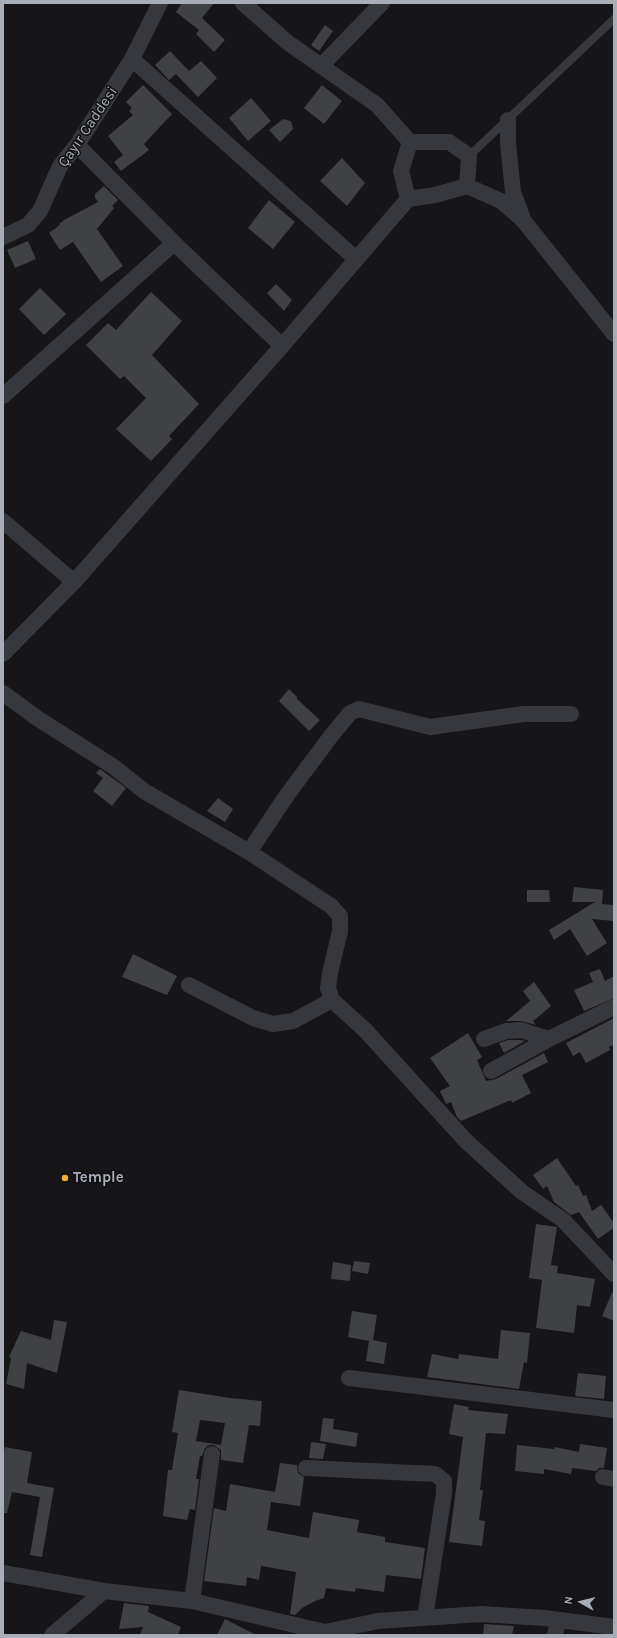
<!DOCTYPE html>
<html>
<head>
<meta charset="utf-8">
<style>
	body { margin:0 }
	#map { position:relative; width:617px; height:1638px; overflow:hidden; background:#161618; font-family:Karla,sans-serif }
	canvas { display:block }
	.frame { position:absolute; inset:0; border:4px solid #a8adb8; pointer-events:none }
	.north { position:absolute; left:561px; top:1582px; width:40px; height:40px; -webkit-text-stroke:3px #111113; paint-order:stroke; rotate:278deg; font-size:11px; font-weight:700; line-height:16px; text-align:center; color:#a8adb8 }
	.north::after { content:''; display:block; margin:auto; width:14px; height:18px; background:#a8adb8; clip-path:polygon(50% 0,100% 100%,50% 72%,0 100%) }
</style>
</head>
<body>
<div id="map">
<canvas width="617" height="1638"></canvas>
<div class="frame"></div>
<div class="north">N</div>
</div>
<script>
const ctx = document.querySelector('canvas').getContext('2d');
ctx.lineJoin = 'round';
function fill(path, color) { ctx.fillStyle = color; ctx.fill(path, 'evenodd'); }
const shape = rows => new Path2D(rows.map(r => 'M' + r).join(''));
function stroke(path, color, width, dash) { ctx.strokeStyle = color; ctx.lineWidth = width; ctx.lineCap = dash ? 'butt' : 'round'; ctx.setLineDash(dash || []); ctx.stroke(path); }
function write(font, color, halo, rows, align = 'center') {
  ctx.font = font + ' Karla,sans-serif'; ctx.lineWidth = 3; ctx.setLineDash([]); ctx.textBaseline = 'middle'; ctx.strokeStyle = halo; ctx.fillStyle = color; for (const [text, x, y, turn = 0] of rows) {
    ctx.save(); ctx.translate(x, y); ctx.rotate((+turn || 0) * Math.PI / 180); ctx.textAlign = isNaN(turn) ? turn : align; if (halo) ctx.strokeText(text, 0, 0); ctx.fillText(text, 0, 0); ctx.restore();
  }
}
const building = shape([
	[182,3,214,3,202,18,225,40,214,52,196,34,199,30,176,12],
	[325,25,333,31,319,51,311,45],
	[170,51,189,71,201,61,217,78,198,97,176,74,169,80,155,65],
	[143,85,172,114,144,144,149,150,121,171,114,162,123,155,108,136,133,115,129,111,132,108,126,102],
	[322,85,342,101,324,124,304,108],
	[251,98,271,121,248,141,229,118],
	[283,119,291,121,293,129,280,142,269,130],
	[342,158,365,183,347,206,320,181],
	[104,186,118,200,112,206,114,208,97,229,123,266,101,282,73,242,60,250,49,233,60,225,59,224,64,220,98,202,95,198,95,194],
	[269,200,295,222,273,249,248,228],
	[28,241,36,259,15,268,7,250],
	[276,284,292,300,284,311,267,293],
	[40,288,66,314,44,335,19,309],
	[151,292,182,321,152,355,199,404,169,436,172,439,151,461,116,429,146,398,124,376,120,379,86,345,108,323,116,330],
	[289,689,297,697,297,699,320,720,309,731,279,701],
	[100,769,126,788,112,806,93,791,103,778,96,773],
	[218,798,233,809,225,822,207,811],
	[574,887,603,890,602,904,614,905,614,921,592,919,607,943,587,956,570,929,554,940,549,930,595,902,572,902],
	[527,890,549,890,550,902,527,902],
	[133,954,177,976,167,995,122,977],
	[600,969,605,981,614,976,614,998,584,1011,574,990,593,982,589,973],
	[534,982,551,1006,533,1021,536,1025,521,1021,506,1021,530,1001,523,991],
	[614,1018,614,1045,609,1047,610,1050,586,1063,580,1052,573,1056,566,1043],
	[468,1033,482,1057,477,1060,486,1081,496,1079,544,1053,548,1062,522,1075,531,1093,512,1103,511,1100,461,1121,457,1117,451,1102,446,1104,440,1091,450,1086,430,1058],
	[508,1040,520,1040,525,1041,504,1053,499,1043],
	[557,1158,576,1186,578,1185,583,1196,586,1195,592,1211,601,1205,614,1223,614,1228,598,1239,579,1212,571,1215,554,1202,547,1186,543,1189,533,1175],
	[536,1224,557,1227,551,1265,558,1266,557,1273,595,1279,590,1307,577,1305,574,1333,536,1328,542,1280,529,1278],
	[354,1261,370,1263,368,1274,352,1271],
	[333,1262,351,1265,350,1281,331,1279],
	[614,1288,614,1321,602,1316],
	[352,1311,377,1315,373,1340,387,1343,384,1364,366,1361,369,1341,348,1337],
	[54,1320,67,1322,57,1373,27,1363,24,1389,6,1384,11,1358,9,1357,21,1331,51,1340],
	[501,1330,530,1333,527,1363,524,1362,519,1389,427,1377,432,1354,458,1359,459,1354,498,1359],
	[578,1373,606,1376,604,1399,575,1396],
	[179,1390,230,1398,262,1401,260,1426,249,1425,243,1463,221,1460,221,1450,214,1445,209,1445,205,1448,202,1456,200,1456,196,1479,199,1479,195,1510,190,1509,187,1520,163,1516,168,1470,172,1470,178,1433,172,1432],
	[200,1420,225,1423,221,1445,196,1441],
	[454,1404,469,1407,468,1410,508,1414,505,1434,486,1433,480,1490,483,1490,479,1520,485,1521,482,1546,449,1542,463,1437,449,1434],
	[323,1418,334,1419,333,1429,358,1433,356,1447,320,1441],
	[311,1442,326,1444,323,1459,309,1458],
	[580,1444,607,1448,604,1468,599,1468,596,1471,572,1468,571,1474,544,1469,544,1474,515,1471,517,1445,554,1449,555,1447,579,1452],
	[5,1447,32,1452,27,1483,54,1488,42,1557,30,1555,40,1497,12,1492,7,1513,3,1513,3,1456],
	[280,1463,297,1465,298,1473,304,1477,300,1506,271,1502,267,1530,309,1538,313,1512,359,1520,357,1532,385,1537,385,1542,425,1548,421,1579,386,1575,384,1592,356,1588,355,1592,326,1588,324,1598,315,1601,302,1608,295,1615,290,1614,296,1572,261,1566,259,1580,247,1577,246,1586,204,1581,214,1508,226,1511,230,1484,275,1492],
	[124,1603,149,1606,148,1612,181,1627,178,1635,140,1635,143,1627,119,1629],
	[225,1619,256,1635,217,1635],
	[484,1624,514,1626,512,1635,483,1635]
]);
const lane = shape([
	[469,156,614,19]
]);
const street = shape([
	[243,3,287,42,377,105,410,142,449,142,469,156,467,186,501,201,523,220,614,334],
	[132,59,356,259],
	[321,66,382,3],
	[508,120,508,143,513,192,523,219],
	[77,145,174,243,282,346],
	[408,199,401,171,410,142],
	[3,237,28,225,40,211,60,166,77,145,132,59,160,3],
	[3,396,174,243],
	[3,521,74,582],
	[3,654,74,582,282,346,408,199,435,195,467,186],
	[3,693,37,718,114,767,144,791,249,852,331,906,340,916,340,931,330,973,328,988,332,1000,365,1030,466,1141,522,1192,563,1220,614,1274],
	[249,852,287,795,331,736,350,713,359,709,430,727,524,714,571,714],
	[189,985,253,1018,273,1024,293,1021,332,1000],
	[484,1039,506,1031,521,1030,549,1039],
	[491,1071,549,1039,614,1007],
	[349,1378,614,1410],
	[306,1468,435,1474,444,1481,444,1493,425,1618],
	[603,1477,614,1479],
	[3,1573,104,1591,192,1601,325,1632,378,1621,481,1614,544,1618,614,1627],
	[192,1601,212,1454],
	[52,1635,104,1591],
	[555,1635,558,1620]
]);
const markers = [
	[65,1178,4,"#f2b134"]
];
const streetNames = [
	["Çayır Caddesi",88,127,-56]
];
const poiNames = [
	["Temple",73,1178]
];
fill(building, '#404145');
stroke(lane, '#37383d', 8);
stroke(street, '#37383d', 16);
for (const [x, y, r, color] of markers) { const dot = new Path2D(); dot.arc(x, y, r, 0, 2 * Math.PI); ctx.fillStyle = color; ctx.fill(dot); stroke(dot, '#111113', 1.5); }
write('15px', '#a8adb8', '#111113', streetNames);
write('bold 15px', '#a8adb8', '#111113', poiNames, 'left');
</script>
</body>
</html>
